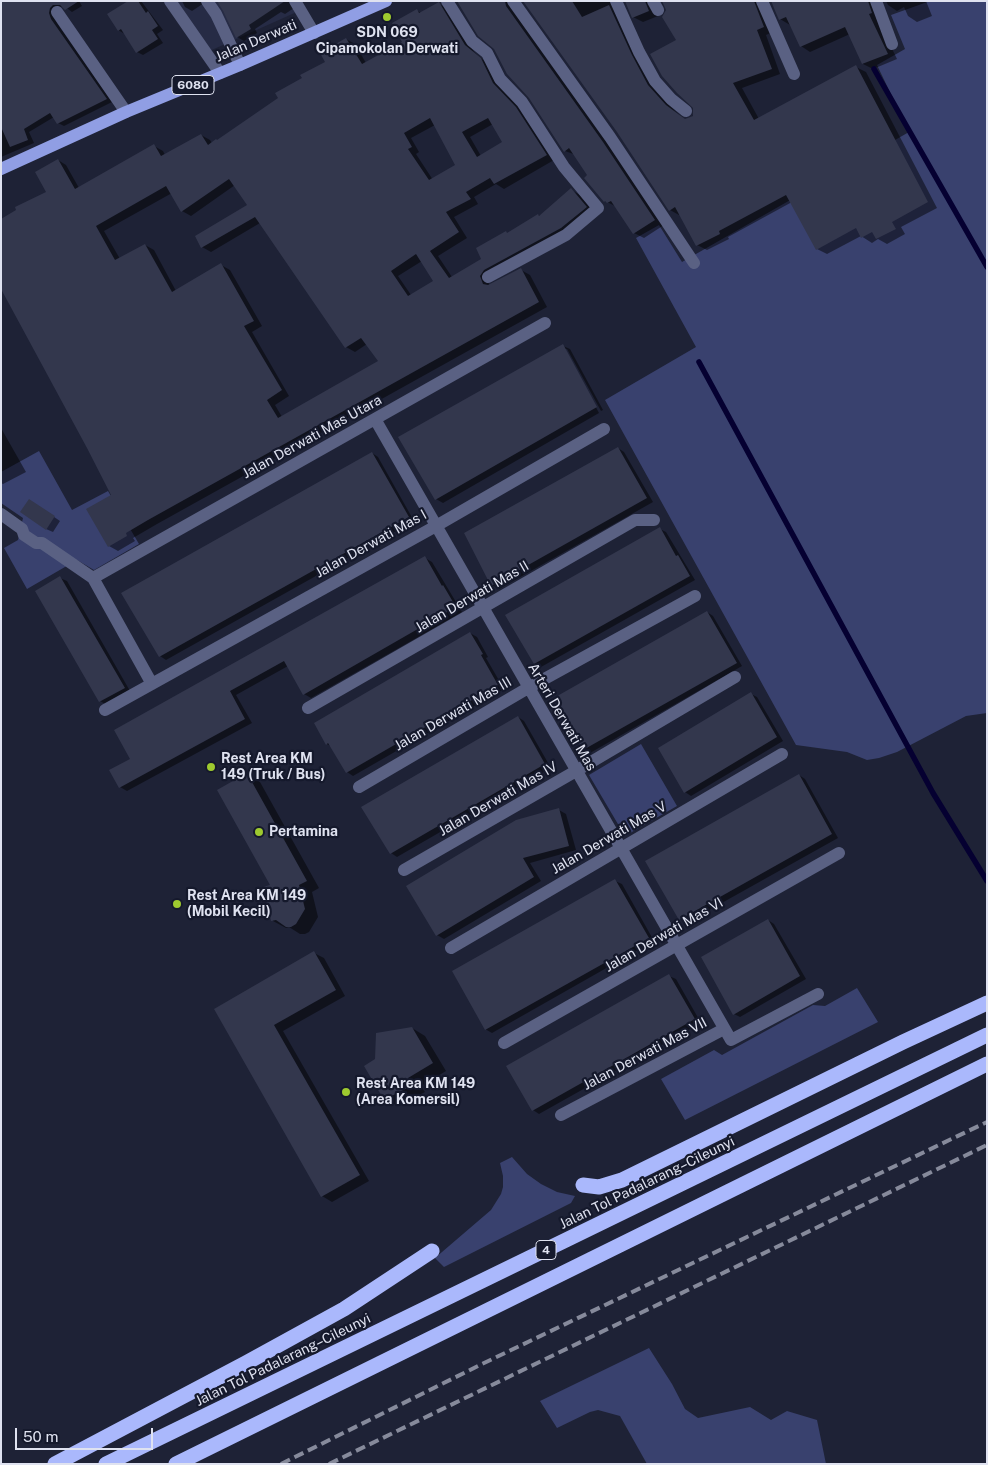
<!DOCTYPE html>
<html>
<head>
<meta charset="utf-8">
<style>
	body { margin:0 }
	#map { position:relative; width:988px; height:1465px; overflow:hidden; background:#1e2236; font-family:"Public Sans",sans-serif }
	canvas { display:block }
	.frame { position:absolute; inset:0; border:2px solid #dfe2f0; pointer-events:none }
	.scale { position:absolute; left:15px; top:1428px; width:138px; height:22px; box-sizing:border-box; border:2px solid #dfe2f0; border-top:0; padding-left:6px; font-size:15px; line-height:18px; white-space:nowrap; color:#dfe2f0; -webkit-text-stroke:4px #15192c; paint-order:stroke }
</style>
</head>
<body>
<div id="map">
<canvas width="988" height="1465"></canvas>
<div class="frame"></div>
<div class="scale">50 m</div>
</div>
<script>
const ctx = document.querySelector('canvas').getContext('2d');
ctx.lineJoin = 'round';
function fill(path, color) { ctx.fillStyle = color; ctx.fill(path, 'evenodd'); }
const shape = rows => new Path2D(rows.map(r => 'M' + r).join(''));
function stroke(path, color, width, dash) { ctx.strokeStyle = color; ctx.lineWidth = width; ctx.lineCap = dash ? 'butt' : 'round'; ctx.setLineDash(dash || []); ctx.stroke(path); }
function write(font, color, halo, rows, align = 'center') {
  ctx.font = font + ' "Public Sans",sans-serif'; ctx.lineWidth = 4.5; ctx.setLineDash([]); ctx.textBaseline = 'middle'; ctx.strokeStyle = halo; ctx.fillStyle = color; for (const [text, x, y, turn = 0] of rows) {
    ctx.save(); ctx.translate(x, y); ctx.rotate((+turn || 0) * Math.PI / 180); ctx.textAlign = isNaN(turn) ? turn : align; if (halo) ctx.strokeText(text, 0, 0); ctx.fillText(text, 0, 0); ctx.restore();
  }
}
const built = shape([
	[170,1,292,1,299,11,205,53]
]);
const green = shape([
	[930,1,987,1,987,713,966,716,897,752,879,758,867,760,847,752,796,745,605,400,696,347,636,238,659,225,682,262,909,132,877,65,905,49,891,15],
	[39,451,72,510,108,491,139,544,94,570,77,560,27,589,4,548,18,540,23,518,1,503,1,472],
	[641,744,677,806,625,836,589,775],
	[857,988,878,1022,685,1120,661,1079,714,1050,722,1055,813,1005,825,1006],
	[512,1157,527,1174,541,1184,557,1192,575,1196,571,1203,444,1267,435,1258,491,1210,501,1194,503,1187,503,1176,500,1163],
	[649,1348,672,1384,685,1409,698,1418,750,1407,771,1420,787,1411,817,1420,826,1464,647,1464,620,1416,598,1410,590,1412,557,1428,540,1401]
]);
const shadow = shape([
	[1,1,79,1,82,6,72,12,64,6,58,8,55,13,57,23,112,102,64,126,58,123,54,117,29,132,34,143,1,157],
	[130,1,141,1,163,30,157,34,163,43,143,55,137,52,125,34,118,30],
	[182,1,207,1,192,11,185,7],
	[218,1,294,1,294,8,285,14,281,12,255,29,257,33,244,41,237,37],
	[458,1,517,1,664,225,644,238,634,233,615,206,605,201,576,155,565,151,530,97,495,48],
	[525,1,620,1,657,92,676,112,684,119,690,120,695,113,678,41,663,1,765,1,773,32,766,35,780,74,742,88,759,119,856,67,866,72,937,208,901,227,905,234,887,244,878,239,872,243,861,236,827,254,817,249,792,202,728,237,729,239,707,250,697,245,681,214,679,215,670,210,618,132],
	[626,1,657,1,654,7,658,16,643,22,633,17],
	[771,1,879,1,878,20,897,59,873,69,863,64,850,34,810,52,801,46,790,25,780,19],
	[886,1,926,1,932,16,917,22,908,16,904,7,897,11,888,5],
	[439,4,448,9,474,52,489,65,524,113,554,160,504,189,496,184,474,197,478,204,454,217,467,238,438,256,452,277,483,259,506,233,508,234,538,215,540,216,571,190,580,195,594,212,488,282,490,286,521,270,530,275,547,307,157,524,133,538,135,541,118,551,109,546,88,510,113,496,48,193,58,160,66,165,79,188,154,146,163,151,165,155,201,135,210,140,212,143,218,141,279,99,303,78,327,62,346,39,355,44,366,63,404,42,417,11,422,13],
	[493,124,503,143,481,156,470,137],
	[435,125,457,166,433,180,416,154,419,152,411,138],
	[235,185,249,205,202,247,211,252,260,223,346,347,355,352,367,344,380,362,282,417,275,405,289,396,252,332,262,326,230,270,221,265,176,291,154,250,145,245,120,259,104,231,172,193,182,211,191,216],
	[422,261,435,281,411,295,398,276],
	[563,346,570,349,603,410,601,411,567,349,565,349,599,413,443,503,436,499],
	[1,428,26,472,3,484,1,483],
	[618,448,624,452,653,502,499,589,492,585],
	[372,453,378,457,414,521,166,660,160,656],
	[35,504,60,521,53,532,46,529],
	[660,529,666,532,695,580,541,667,534,663],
	[425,558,432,562,462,612,311,698,304,694,288,666,236,695,252,723,127,791,120,787,132,760,115,730],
	[60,578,67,581,130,691,107,705,100,701],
	[707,612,713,616,742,666,590,753,584,749,554,699],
	[470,633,477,637,488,657,486,658,504,689,353,776,347,772,332,747,327,744,315,724],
	[751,694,757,697,783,741,691,796,685,792],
	[518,717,524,721,551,768,397,857,391,853],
	[247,775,260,782,319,888,312,892,318,917,309,932,305,934,300,934,289,927,286,928,273,921,272,886],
	[799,775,805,779,838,838,686,923,680,919],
	[559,810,566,814,576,850,530,863,541,881,444,939,437,935],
	[615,881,622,884,654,941,492,1033,485,1029],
	[768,920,774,924,806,979,740,1017,734,1014],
	[314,953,324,958,345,996,283,1031,369,1181,332,1202,322,1196,215,1009],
	[669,976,676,979,701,1023,539,1114,533,1110],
	[412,1028,425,1036,446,1071,421,1086,425,1092,398,1106,385,1099,377,1060]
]);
const stream = shape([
	[874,69,987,267],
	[699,362,933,793,987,881]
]);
const building = shape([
	[1,1,79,1,65,10,60,5,53,5,50,8,49,13,51,19,107,99,57,124,50,113,24,129,28,140,10,147,1,127],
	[128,1,138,1,146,13,148,11,158,26,152,30,158,39,136,53,121,29,118,31,107,14],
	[217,1,285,1,249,25,251,29,236,38,223,11],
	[457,1,505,1,506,6,603,142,655,220,633,234,611,201,607,203,605,201,604,202,584,178,587,175,569,148,564,152,529,98,507,74,494,49,478,36],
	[523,1,572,1,582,17,609,5,632,55,648,85,666,105,685,119,693,116,693,108,677,93,662,76,650,54,676,40,662,17,666,10,662,1,754,1,764,27,757,30,772,69,733,83,754,120,856,65,928,202,892,222,896,229,876,239,872,232,861,238,856,228,816,250,786,195,719,231,720,234,696,246,675,207,669,211,617,132],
	[625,1,645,1,649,11,632,18],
	[771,1,868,1,872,13,869,14,888,54,862,64,845,27,800,47,786,17,779,20],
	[439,2,465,45,481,58,493,83,516,107,547,155,494,184,490,178,466,192,471,199,446,212,459,232,430,251,449,278,481,259,476,248,506,231,507,233,538,214,539,216,571,188,587,207,561,228,484,270,480,276,483,284,488,285,521,268,539,302,148,520,126,533,127,536,108,547,86,509,111,495,87,448,1,289,1,219,16,210,15,207,46,192,35,172,58,159,75,189,154,144,161,156,201,134,208,145,216,139,217,140,278,98,275,93,302,78,300,75,325,62,320,53,346,38,362,64,402,42,392,23,417,9,419,13],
	[430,118,455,165,429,180,408,149,412,147,404,133],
	[488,118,502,142,477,157,462,132],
	[229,179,247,205,195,236,201,248,255,217,345,348,361,338,378,361,278,418,267,400,282,390,244,326,254,321,221,263,172,292,145,244,115,260,96,226,166,186,181,212],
	[416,254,433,281,408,296,391,271],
	[563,344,597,407,435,500,398,437],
	[618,447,647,498,491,586,464,533],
	[372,452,409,517,159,657,121,593],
	[29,499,55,516,46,530,20,512],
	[660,527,676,556,678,555,690,576,534,664,505,615],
	[425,556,442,586,443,585,456,607,303,695,284,661,230,691,245,719,119,788,109,770,130,759,114,730],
	[60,576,125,688,99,702,35,591],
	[707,611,737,663,583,750,552,699],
	[470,632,483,654,481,655,498,685,346,773,328,743,326,745,314,723],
	[751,692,777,737,684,793,658,748],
	[518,716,545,764,390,854,361,807],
	[247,773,307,881,299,885,305,909,296,924,291,927,286,927,276,920,271,921,263,887,270,885,217,790],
	[799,774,832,834,679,920,645,861],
	[559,808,569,846,523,858,534,877,436,936,406,886,516,820],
	[615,879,649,938,485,1030,452,971],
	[768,919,800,976,733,1015,701,957],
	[314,951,336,990,274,1025,360,1175,321,1197,214,1009],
	[669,974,695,1019,532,1111,506,1066],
	[412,1027,433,1063,408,1078,413,1085,384,1100,364,1066,375,1059,376,1033]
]);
const minor = shape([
	[170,1,220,73],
	[207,1,216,14,240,65],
	[295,1,314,33],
	[447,1,472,41,487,53,500,79,522,102,564,167,598,208,566,235,488,277],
	[513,1,610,137,694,263],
	[616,1,639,52,655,81,671,99,686,111],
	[653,1,658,10],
	[762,1,794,74],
	[876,1,892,44],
	[57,12,126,112],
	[375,419,731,1040,818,994],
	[1,514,22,529,24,535,36,543,42,543,93,578,152,684],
	[93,578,545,323],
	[308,708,635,520,654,520],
	[105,710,436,526,604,429],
	[359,787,528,688,695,596],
	[404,870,576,771,735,677],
	[451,948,782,754],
	[504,1043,839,853],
	[561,1115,724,1029]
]);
const major = shape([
	[1,169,126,112,240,65,386,1]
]);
const highway = shape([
	[583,1185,599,1187,622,1180,903,1042,987,1003],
	[55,1464,246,1363,344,1309,432,1251],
	[106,1464,987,1035],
	[176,1464,987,1064]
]);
const rail = shape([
	[281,1464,482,1364,987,1122],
	[329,1464,987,1145]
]);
const markers = [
	[387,17,5,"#9eca2f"],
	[211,767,5,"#9eca2f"],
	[259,832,5,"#9eca2f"],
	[177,904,5,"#9eca2f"],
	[346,1092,5,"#9eca2f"]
];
const shields = [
	[193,85,42],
	[546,1250,20]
];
const shieldNames = [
	["6080",193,85],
	["4",546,1250]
];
const poiNames = [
	["SDN 069",387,33,"center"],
	["Cipamokolan Derwati",387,49,"center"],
	["Rest Area KM",221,759],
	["149 (Truk / Bus)",221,775],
	["Pertamina",269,832],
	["Rest Area KM 149",187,896],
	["(Mobil Kecil)",187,912],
	["Rest Area KM 149",356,1084],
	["(Area Komersil)",356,1100]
];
const streetNames = [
	["Jalan Derwati",256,41,-23],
	["Jalan Derwati Mas Utara",312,437,-29],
	["Jalan Derwati Mas I",371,544,-29],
	["Jalan Derwati Mas II",472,597,-30],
	["Jalan Derwati Mas III",453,714,-30],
	["Arteri Derwati Mas",562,717,60],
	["Jalan Derwati Mas IV",498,799,-30],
	["Jalan Derwati Mas V",609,838,-30],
	["Jalan Derwati Mas VI",664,935,-30],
	["Jalan Derwati Mas VII",645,1054,-28],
	["Jalan Tol Padalarang–Cileunyi",647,1183,-26],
	["Jalan Tol Padalarang–Cileunyi",283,1360,-26]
];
fill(built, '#262b45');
fill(green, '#39416e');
fill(shadow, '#0007');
stroke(stream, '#050031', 5.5);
fill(building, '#33374d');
stroke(minor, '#5a6183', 12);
stroke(major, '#909ee4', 12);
stroke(highway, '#aab8fc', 15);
stroke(rail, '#868a9b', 4, [10, 5]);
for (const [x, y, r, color] of markers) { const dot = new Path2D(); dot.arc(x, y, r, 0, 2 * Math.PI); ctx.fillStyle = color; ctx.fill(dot); stroke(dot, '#15192c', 2); }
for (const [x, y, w] of shields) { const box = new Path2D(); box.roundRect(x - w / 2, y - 9.5, w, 19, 4); ctx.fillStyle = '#15192c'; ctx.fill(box); stroke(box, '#dfe2f0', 1); }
write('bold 12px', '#dfe2f0', null, shieldNames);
write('bold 14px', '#dfe2f0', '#15192c', poiNames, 'left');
write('14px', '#dfe2f0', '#15192c', streetNames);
</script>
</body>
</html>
